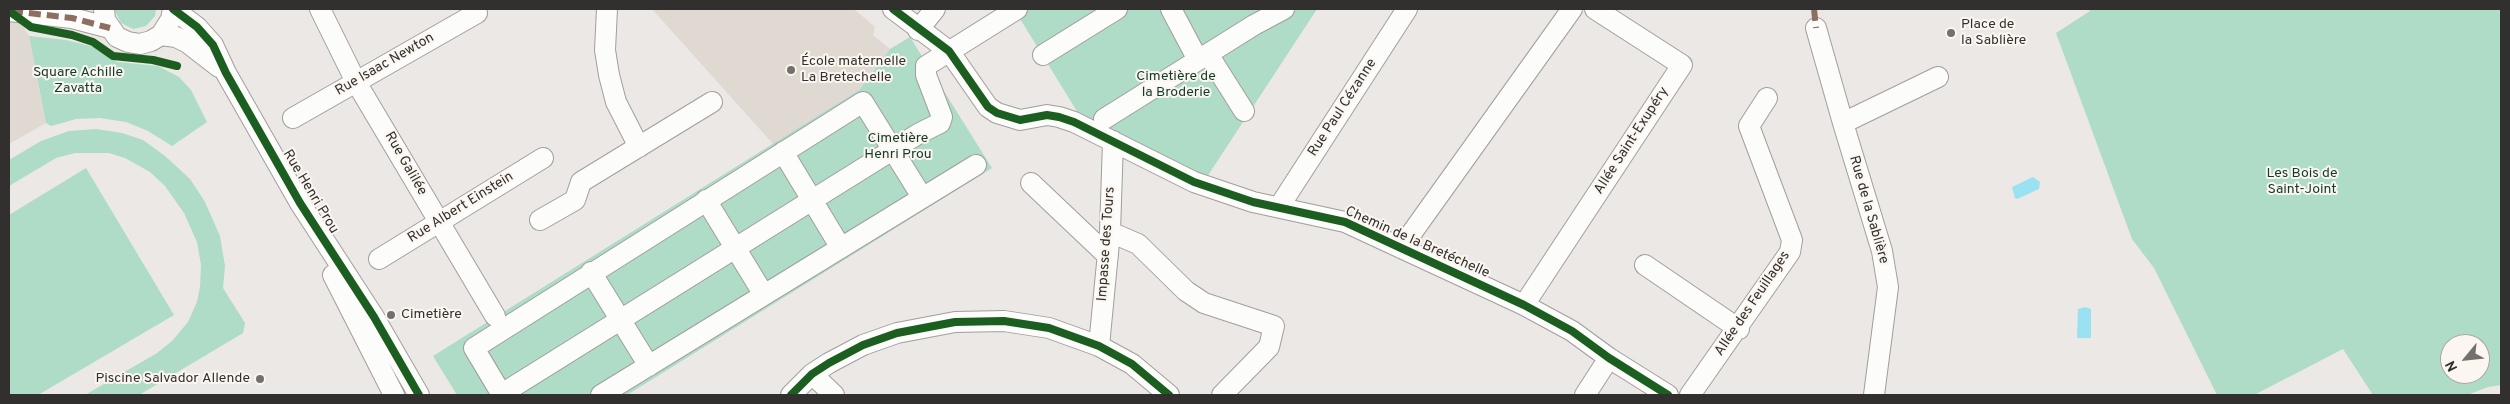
<!DOCTYPE html>
<html>
<head>
<meta charset="utf-8">
<style>
	body { margin:0 }
	#map { position:relative; width:2510px; height:404px; overflow:hidden; background:#ebe8e6; font-family:Overpass,sans-serif }
	canvas { display:block }
	.frame { position:absolute; inset:0; border:10px solid #32302e; pointer-events:none }
	.north { position:absolute; left:2440px; top:334px; width:50px; height:50px; box-sizing:border-box; background:#fbf6f0; border:1px solid #aba7a2; border-radius:50%; rotate:242deg; font-size:14px; font-weight:700; line-height:20px; text-align:center; color:#32302e }
	.north::after { content:''; display:block; margin:auto; width:18px; height:22px; background:#73706e; clip-path:polygon(50% 0,100% 100%,50% 72%,0 100%) }
</style>
</head>
<body>
<div id="map">
<canvas width="2510" height="404"></canvas>
<div class="frame"></div>
<div class="north">N</div>
</div>
<script>
const ctx = document.querySelector('canvas').getContext('2d');
ctx.lineJoin = 'round';
function fill(path, color) { ctx.fillStyle = color; ctx.fill(path, 'evenodd'); }
const shape = rows => new Path2D(rows.map(r => 'M' + r).join(''));
function stroke(path, color, width, dash) { ctx.strokeStyle = color; ctx.lineWidth = width; ctx.lineCap = dash ? 'butt' : 'round'; ctx.setLineDash(dash || []); ctx.stroke(path); }
function write(font, color, halo, rows, align = 'center') {
  ctx.font = font + ' Overpass,sans-serif'; ctx.lineWidth = 4; ctx.setLineDash([]); ctx.textBaseline = 'middle'; ctx.strokeStyle = halo; ctx.fillStyle = color; for (const [text, x, y, turn = 0] of rows) {
    ctx.save(); ctx.translate(x, y); ctx.rotate((+turn || 0) * Math.PI / 180); ctx.textAlign = isNaN(turn) ? turn : align; if (halo) ctx.strokeText(text, 0, 0); ctx.fillText(text, 0, 0); ctx.restore();
  }
}
const built = shape([
	[652,9,854,9,875,27,873,35,890,49,859,90,773,144],
	[9,22,16,22,23,26,29,36,46,123,9,144]
]);
const green = shape([
	[114,9,156,9,155,16,146,26,133,29,121,23],
	[1014,9,1317,9,1203,183,1078,113],
	[2089,9,2501,9,2501,385,2488,387,2467,395,2373,395,2343,349,2254,395,2217,395,2154,268,2132,239,2056,33,2090,11],
	[2450,344,2480,344,2480,374,2450,374],
	[29,36,66,40,94,47,117,62,158,66,179,77,191,90,207,122,172,146,148,131,126,122,100,118,76,119,51,126,46,123],
	[910,37,992,168,627,395,457,395,433,356,859,90,890,49],
	[96,129,122,133,143,140,165,156,190,179,205,202,220,236,225,266,223,288,245,323,243,333,139,395,85,395,157,353,172,341,188,322,197,302,200,287,201,265,197,242,184,213,165,186,150,172,125,158,109,153,75,153,56,158,9,186,9,160,41,141,69,131],
	[86,168,174,315,38,395,9,395,9,215]
]);
const water = shape([
	[2033,177,2040,182,2039,189,2017,199,2015,198,2012,187],
	[2085,307,2091,309,2091,338,2077,338,2078,309]
]);
const minor = shape([
	[104,9,105,20,117,37,128,42,140,44,151,41,161,35,171,19,173,9],
	[173,9,197,27,213,45,226,73,300,203,374,317,419,395],
	[320,9,356,82,495,316],
	[607,9,605,50,609,75,616,102,639,147],
	[893,9,949,51,988,107,997,113,1020,120,1047,115,1059,117,1074,122,1194,182,1253,202,1345,222,1524,305,1572,331,1609,358,1668,395],
	[1171,9,1198,60],
	[9,11,72,18,110,28],
	[1816,28,1843,123,1882,251,1888,287,1874,395],
	[918,30,935,9],
	[161,35,176,37,188,43,219,67],
	[1208,54,1244,111],
	[1043,55,1117,9],
	[293,118,477,13],
	[1104,119,1254,25,1284,9],
	[1843,123,1938,77],
	[783,152,841,248],
	[1031,183,1108,256],
	[706,200,764,295],
	[1279,207,1407,9],
	[540,220,575,200,581,182,712,102],
	[1110,232,1138,244,1186,291,1204,303,1274,326,1269,347,1222,395],
	[1401,248,1572,9],
	[379,259,543,158],
	[1645,265,1739,329],
	[591,272,649,366],
	[333,275,394,395],
	[1524,305,1682,65,1595,9],
	[1099,346,1110,232,1113,141],
	[812,374,834,395],
	[500,395,918,134,940,123,942,117,926,75,926,66,1017,9],
	[502,395,474,348,863,102,922,197],
	[601,395,976,165],
	[791,395,812,374,829,363,863,345,897,333,955,322,1004,321,1049,328,1099,346,1132,364,1169,395],
	[1585,395,1609,358],
	[1690,395,1790,252,1792,240,1749,126,1767,98]
]);
const quiet = shape([
	[1814,9,1816,28],
	[11,11,72,18,110,28]
]);
const cycleway = shape([
	[173,9,197,27,213,45,226,73,300,203,374,317,419,395],
	[893,9,949,51,988,107,997,113,1020,120,1047,115,1059,117,1074,122,1194,182,1253,202,1345,222,1524,305,1572,331,1609,358,1668,395],
	[9,11,31,27,72,35,93,42,113,56,153,60,177,66],
	[791,395,812,374,829,363,863,345,897,333,955,322,1004,321,1049,328,1099,346,1132,364,1169,395]
]);
const markers = [
	[1951,33,5,"#73706e"],
	[791,70,5,"#73706e"],
	[391,315,5,"#73706e"],
	[260,379,5,"#73706e"]
];
const poiNames = [
	["Place de",1961,25],
	["la Sablière",1961,41],
	["École maternelle",801,62],
	["La Bretechelle",801,78],
	["Cimetière",401,315],
	["Piscine Salvador Allende",250,379,"right"]
];
const streetNames = [
	["Rue Isaac Newton",385,65,-30],
	["Rue Paul Cézanne",1343,108,-57],
	["Allée Saint-Exupéry",1632,141,-57],
	["Rue Galilée",405,164,60],
	["Rue Henri Prou",310,192,59],
	["Rue Albert Einstein",461,208,-32],
	["Rue de la Sablière",1868,210,74],
	["Chemin de la Bretéchelle",1417,243,24],
	["Impasse des Tours",1107,244,-86],
	["Allée des Feuillages",1753,304,-56]
];
const parkNames = [
	["Square Achille",78,73],
	["Zavatta",78,89],
	["Cimetière de",1176,77],
	["la Broderie",1176,93],
	["Cimetière",898,139],
	["Henri Prou",898,155],
	["Les Bois de",2302,174],
	["Saint-Joint",2302,190]
];
fill(built, '#e0d9d2');
fill(green, '#aedcc6');
fill(water, '#9ae1f1');
stroke(minor, '#a19e9d', 22);
stroke(minor, '#fcfcfb', 20);
stroke(quiet, '#8d6e63', 6, [12, 6]);
stroke(cycleway, '#1b5e20', 8);
for (const [x, y, r, color] of markers) { const dot = new Path2D(); dot.arc(x, y, r, 0, 2 * Math.PI); ctx.fillStyle = color; ctx.fill(dot); stroke(dot, '#fbf6f0', 2); }
write('14px', '#32302e', '#fbf6f0', poiNames, 'left');
write('14px', '#32302e', '#fbf6f0', streetNames);
write('14px', '#133a2a', '#fbf6f0', parkNames);
</script>
</body>
</html>
